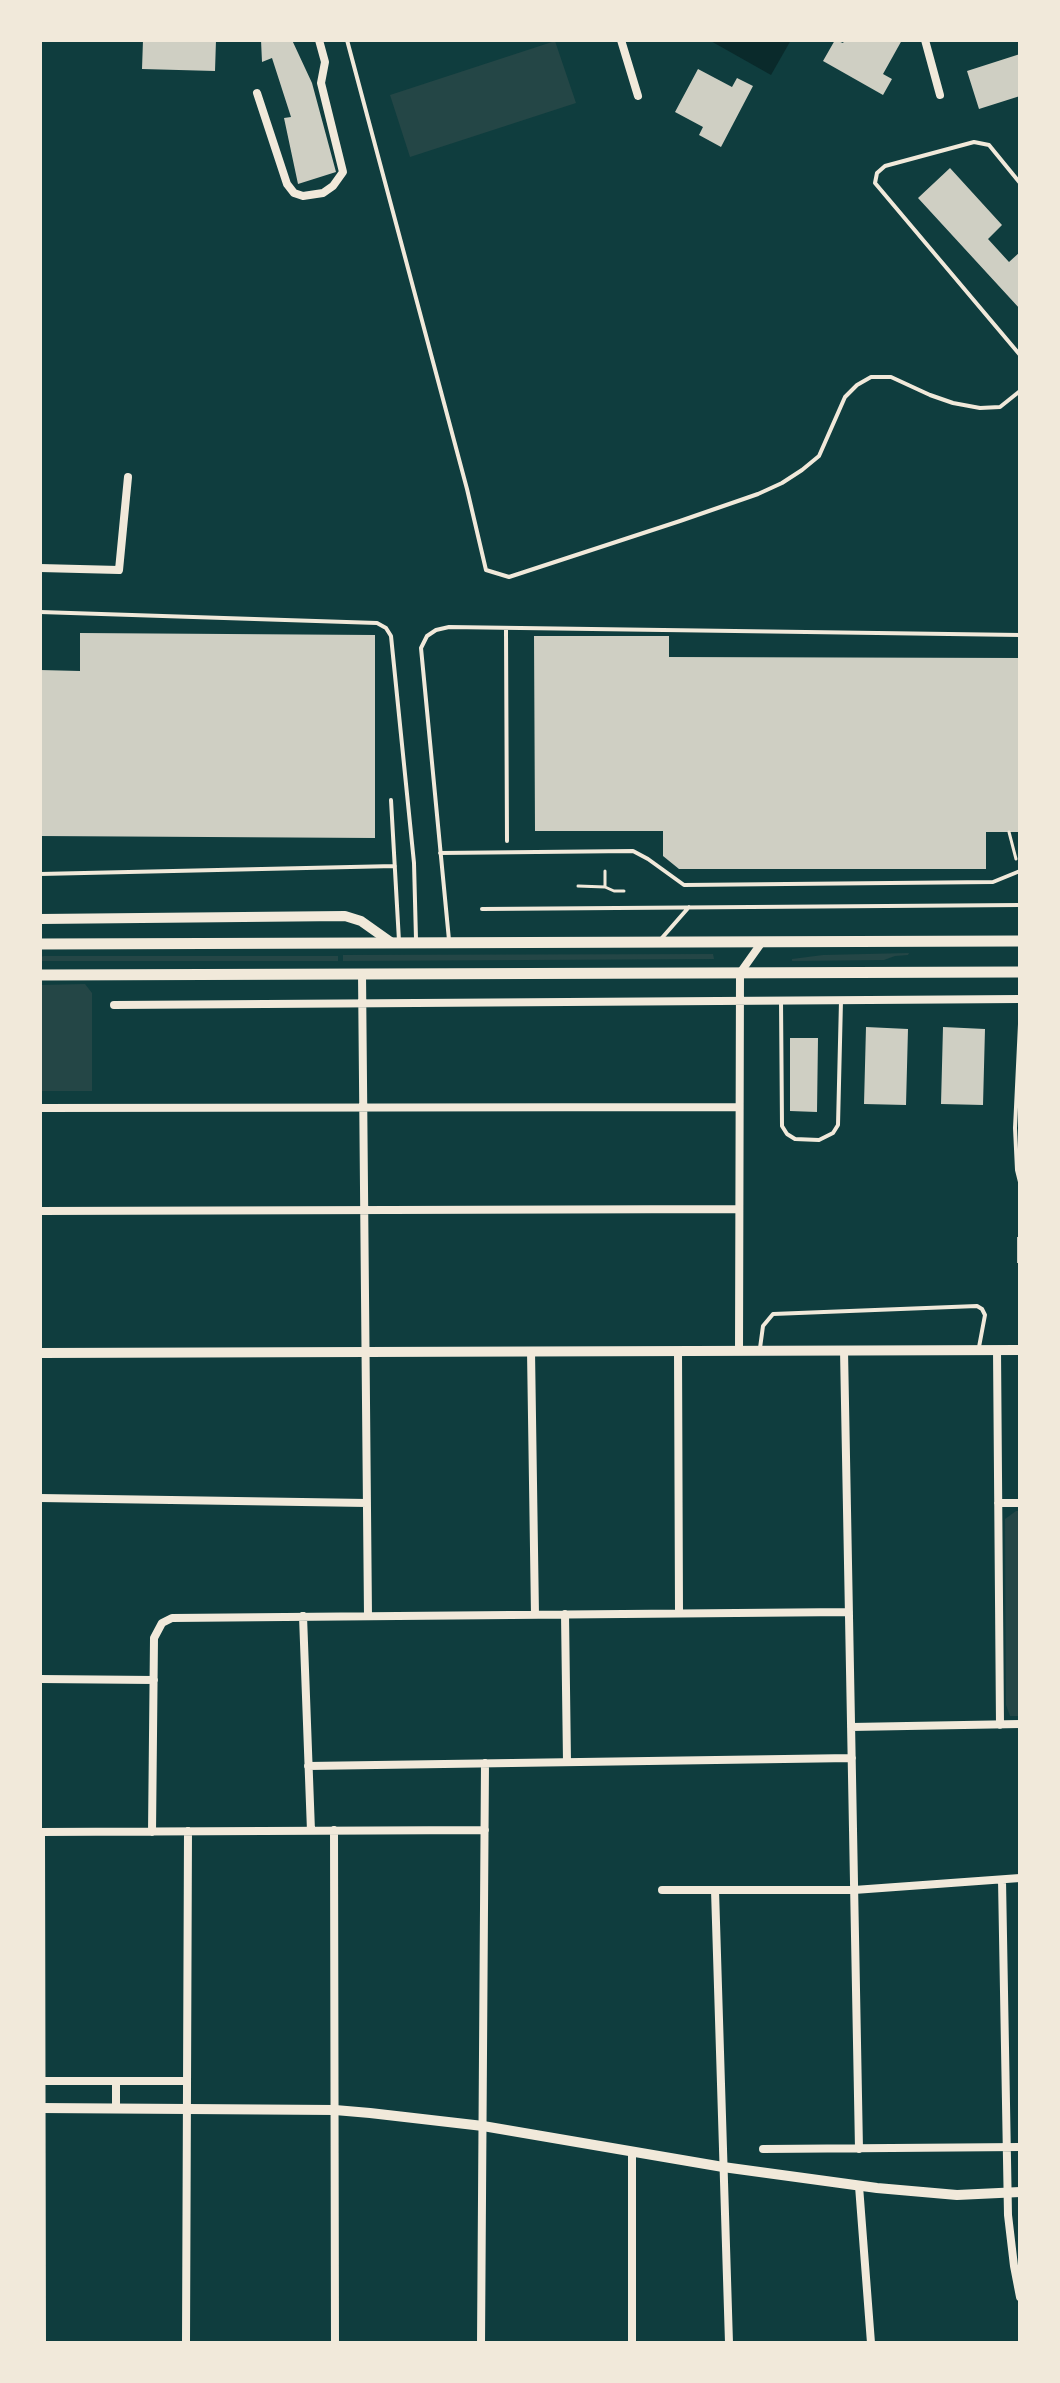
<!DOCTYPE html>
<html>
<head>
<meta charset="utf-8">
<style>
	body { margin:0 }
	#map { position:relative; width:1060px; height:2383px; overflow:hidden; background:#0f3d3e; font-family:"Golos Text",sans-serif }
	canvas { display:block }
	.frame { position:absolute; inset:0; border:42px solid #f1e9da; pointer-events:none }
</style>
</head>
<body>
<div id="map">
<canvas width="1060" height="2383"></canvas>
<div class="frame"></div>
</div>
<script>
const ctx = document.querySelector('canvas').getContext('2d');
ctx.lineJoin = 'round';
function fill(path, color) { ctx.fillStyle = color; ctx.fill(path, 'evenodd'); }
const shape = rows => new Path2D(rows.map(r => 'M' + r).join(''));
function stroke(path, color, width, dash) { ctx.strokeStyle = color; ctx.lineWidth = width; ctx.lineCap = dash ? 'butt' : 'round'; ctx.setLineDash(dash || []); ctx.stroke(path); }
const green = shape([
	[555,41,576,103,410,157,390,95],
	[909,953,908,955,895,956,884,960,792,961,792,959,823,955],
	[713,954,714,959,343,961,343,955],
	[338,956,338,961,40,961,40,957,44,956],
	[85,984,92,993,92,1091,40,1091,40,985],
	[1016,1511,1020,1511,1020,1716,1010,1716,1006,1705,1005,1519]
]);
const water = shape([
	[709,40,791,40,771,75]
]);
const building = shape([
	[143,40,216,40,215,71,142,69],
	[261,40,292,40,312,83,336,172,298,184,284,118,291,117,272,58,262,62],
	[835,40,843,43,845,40,902,40,883,74,892,79,883,95,823,61],
	[1020,54,1020,96,979,109,967,71],
	[698,69,732,87,737,78,753,86,721,147,699,135,703,127,675,112],
	[950,168,1002,225,988,239,1009,262,1020,252,1020,309,918,198],
	[80,633,375,635,375,838,40,836,40,670,80,671],
	[534,636,669,636,669,657,1020,658,1020,832,986,832,986,869,679,869,663,856,663,831,535,831],
	[866,1027,908,1029,906,1105,864,1104],
	[943,1027,985,1029,983,1105,941,1104],
	[790,1038,818,1038,817,1112,790,1111],
	[1017,1237,1020,1237,1020,1263,1017,1263]
]);
const path = shape([
	[1009,832,1016,859],
	[605,871,605,887],
	[578,886,605,887,614,891,624,891]
]);
const service = shape([
	[347,40,467,489,486,570,509,577,680,521,758,494,782,483,802,470,819,456,845,397,857,385,871,377,891,377,930,395,953,403,980,408,1000,407,1020,391],
	[1020,183,989,145,974,142,885,166,877,173,875,183,1020,355],
	[40,612,377,623,386,628,391,636,414,863,416,939],
	[506,630,507,841],
	[391,800,399,941],
	[440,853,633,851,648,859,684,885,993,882,1020,871],
	[40,874,395,866],
	[482,909,1020,905],
	[661,939,689,907],
	[449,940,421,648,427,636,436,630,449,627,1020,635],
	[781,1001,782,1126,787,1134,795,1139,819,1140,833,1133,838,1125,841,1001],
	[1020,1024,1015,1128,1017,1170,1020,1182],
	[760,1348,763,1326,773,1314,977,1306,982,1309,985,1315,979,1347]
]);
const minor = shape([
	[621,40,638,96],
	[925,40,940,95],
	[257,93,287,184,294,193,303,196,323,193,333,186,343,172,321,83,325,62,319,40],
	[40,568,119,570,128,477],
	[362,974,368,1616],
	[114,1005,1020,999],
	[40,1108,739,1107],
	[40,1211,739,1209],
	[844,1350,859,2149],
	[997,1350,1000,1725],
	[531,1351,535,1615],
	[678,1351,679,1613],
	[739,1351,740,973,762,942],
	[40,1498,367,1503],
	[998,1503,1020,1503],
	[565,1614,567,1762],
	[303,1616,311,1831],
	[40,1679,154,1680],
	[851,1727,1020,1724],
	[308,1766,852,1758],
	[334,1830,335,2343],
	[40,1832,485,1830],
	[41,1832,42,2343],
	[152,1832,154,1638,162,1623,172,1618,849,1612],
	[1002,1880,1008,2215,1014,2266,1020,2297],
	[662,1890,854,1890,1020,1878],
	[715,1890,729,2343],
	[41,2081,187,2081],
	[116,2081,116,2109],
	[763,2149,1020,2147],
	[859,2186,871,2343],
	[186,2343,188,1831],
	[481,2343,485,1763],
	[632,2343,632,2151]
]);
const tertiary = shape([
	[40,919,345,916,361,921,392,943],
	[40,1353,1020,1350],
	[40,2108,335,2110,370,2113,483,2126,723,2167,877,2188,957,2195,1020,2192]
]);
const secondary = shape([
	[40,944,1020,941],
	[40,975,1020,972]
]);
fill(green, '#244646');
fill(water, '#0a2a2b');
fill(building, '#cfcfc3');
stroke(path, '#f1e9da', 3);
stroke(service, '#f1e9da', 4);
stroke(minor, '#f1e9da', 8);
stroke(tertiary, '#f1e9da', 10);
stroke(secondary, '#f1e9da', 11);
</script>
</body>
</html>
